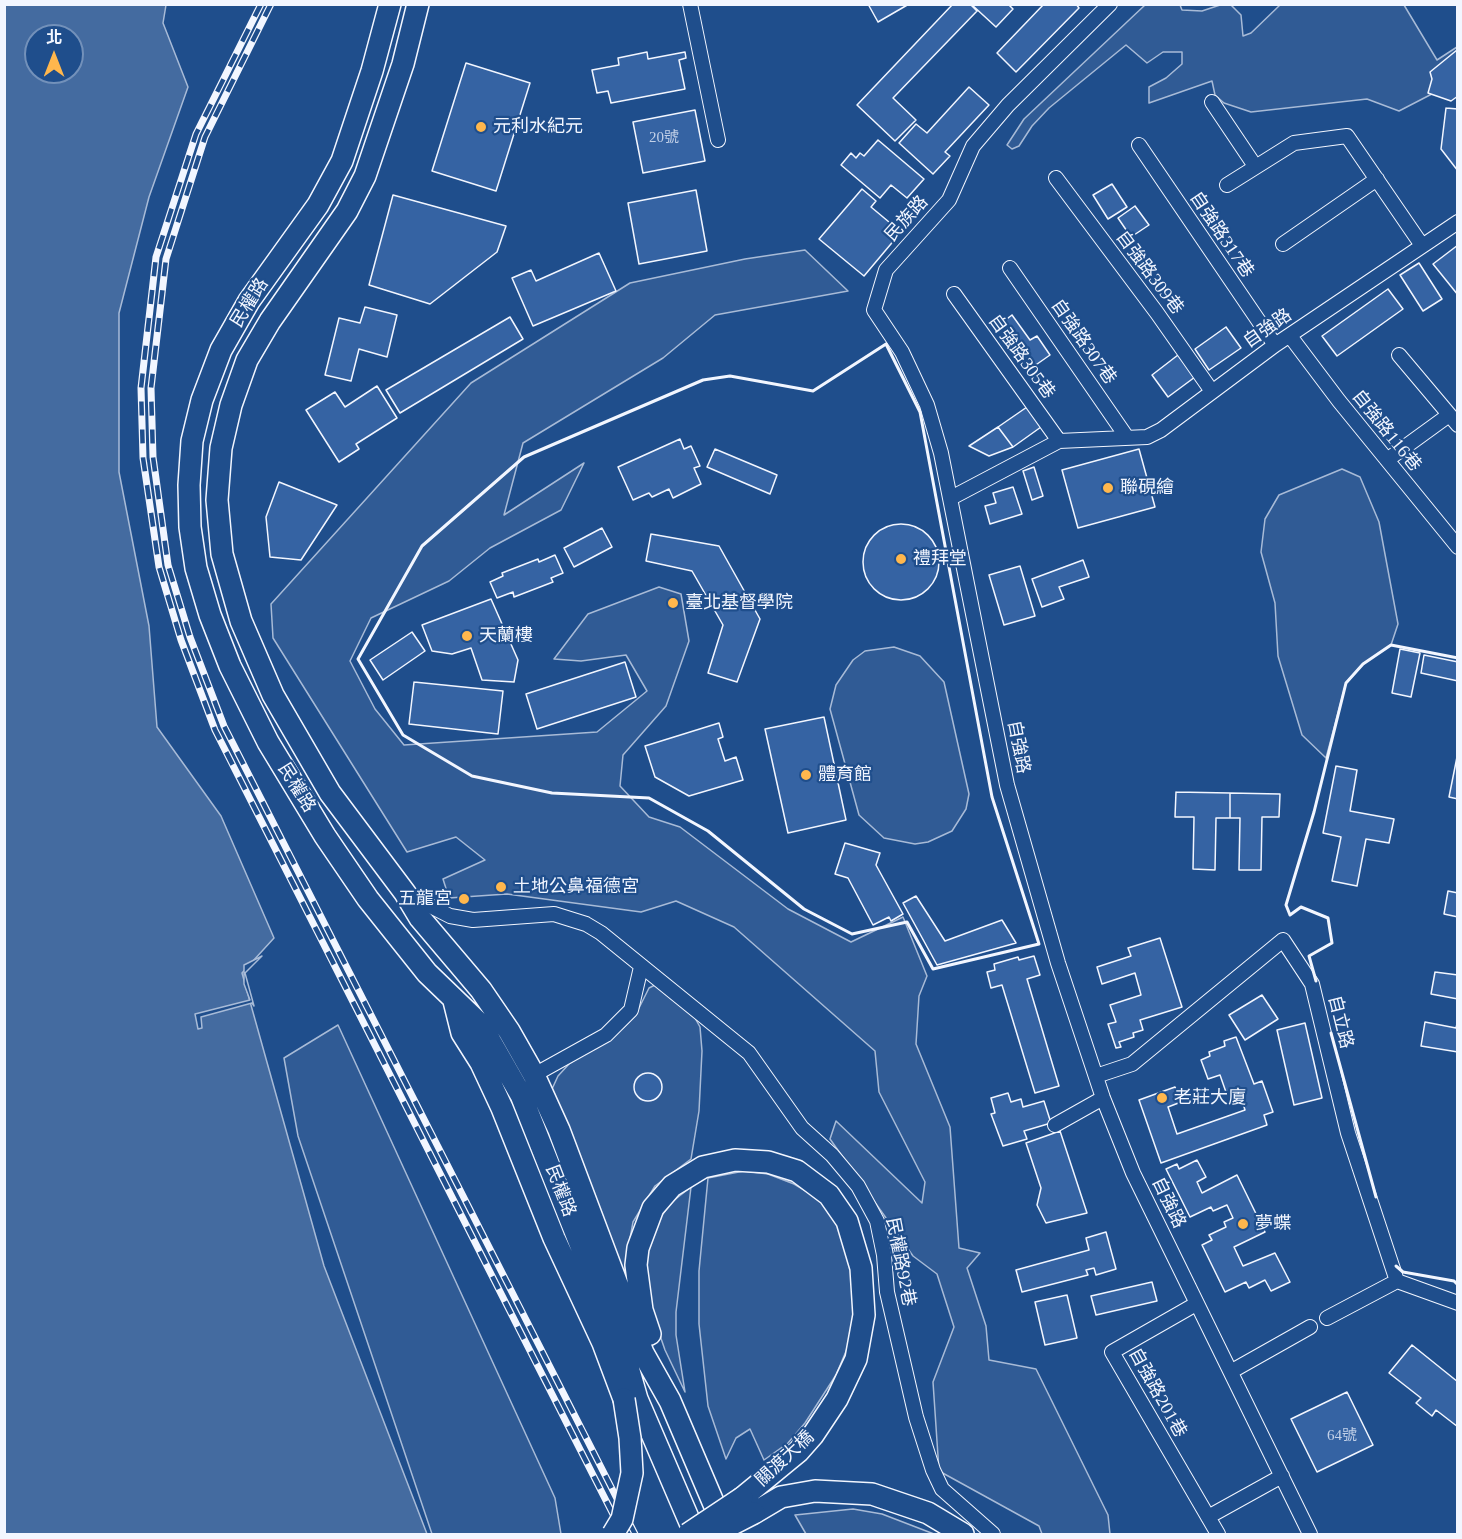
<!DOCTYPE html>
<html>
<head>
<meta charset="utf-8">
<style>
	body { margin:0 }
	#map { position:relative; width:1462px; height:1539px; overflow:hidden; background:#1f4e8c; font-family:"Times New Roman","Noto Sans TC",serif }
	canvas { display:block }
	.frame { position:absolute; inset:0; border:6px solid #f2f6ff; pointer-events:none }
	.north { position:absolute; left:24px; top:24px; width:60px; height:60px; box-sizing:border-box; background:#1f4e8c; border:2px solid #7391ba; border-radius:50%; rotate:0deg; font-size:16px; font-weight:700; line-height:24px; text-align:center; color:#f2f6ff }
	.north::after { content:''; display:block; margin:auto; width:21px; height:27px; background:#ffb74d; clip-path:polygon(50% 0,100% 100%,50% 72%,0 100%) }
</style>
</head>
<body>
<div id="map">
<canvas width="1462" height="1539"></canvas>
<div class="frame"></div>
<div class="north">北</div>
</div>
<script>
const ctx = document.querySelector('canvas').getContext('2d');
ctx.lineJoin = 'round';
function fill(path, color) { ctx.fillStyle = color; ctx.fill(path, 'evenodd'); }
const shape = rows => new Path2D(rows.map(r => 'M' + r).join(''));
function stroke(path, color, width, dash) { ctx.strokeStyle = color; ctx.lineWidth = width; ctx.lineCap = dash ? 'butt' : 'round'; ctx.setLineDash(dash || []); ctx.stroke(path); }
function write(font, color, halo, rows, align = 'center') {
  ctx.font = font + ' "Times New Roman","Noto Sans TC",serif'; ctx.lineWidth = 4.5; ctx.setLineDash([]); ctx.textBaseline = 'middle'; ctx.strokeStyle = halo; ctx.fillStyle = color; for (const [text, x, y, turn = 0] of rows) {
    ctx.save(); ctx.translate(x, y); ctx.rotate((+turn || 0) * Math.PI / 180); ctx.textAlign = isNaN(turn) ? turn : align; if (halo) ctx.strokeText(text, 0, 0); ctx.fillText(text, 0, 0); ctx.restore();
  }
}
const green = shape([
	[1145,5,1180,5,1182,10,1202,11,1220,5,1231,5,1241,15,1243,36,1251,33,1280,5,1404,5,1437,60,1457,47,1457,81,1399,111,1367,99,1251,112,1224,103,1215,95,1212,81,1149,103,1149,87,1166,78,1182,64,1182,52,1163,52,1147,63,1126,45,1049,108,1032,126,1019,146,1012,149,1007,145,1024,119,1145,5],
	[805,250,848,291,715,315,663,358,523,443,504,515,584,463,561,510,490,548,449,581,371,618,350,661,375,709,404,745,597,732,647,691,626,655,581,661,554,659,588,614,659,587,681,594,689,641,666,706,623,755,620,786,649,817,680,827,788,909,851,942,903,917,927,976,919,996,916,1044,950,1127,959,1248,980,1253,967,1268,986,1326,989,1360,1036,1369,1108,1515,1110,1534,1042,1534,1039,1526,939,1471,933,1382,954,1327,937,1274,913,1256,830,1139,836,1121,922,1203,925,1182,879,1092,875,1051,734,927,676,901,641,912,507,894,449,898,443,879,485,860,456,837,407,852,273,638,271,604,471,383,630,283,745,259,805,250],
	[1342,469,1360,477,1379,522,1398,624,1391,645,1363,664,1346,683,1326,758,1302,735,1278,656,1275,603,1261,552,1265,519,1279,495,1342,469],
	[894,647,920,656,944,682,969,794,966,809,952,831,928,842,915,844,884,838,859,815,830,709,836,685,853,660,865,651,894,647],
	[655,985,695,1018,700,1027,702,1051,699,1111,691,1159,655,1186,633,1222,625,1266,626,1285,553,1100,552,1089,558,1076,569,1064,623,1028,635,1016,649,988,655,985],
	[338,1025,555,1498,561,1534,432,1534,298,1136,284,1058,338,1025],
	[744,1171,768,1174,794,1184,816,1197,834,1215,853,1260,855,1319,847,1349,836,1375,805,1423,788,1443,764,1460,750,1429,736,1438,726,1459,708,1406,699,1324,699,1271,708,1178,744,1171],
	[691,1187,676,1312,676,1335,685,1392,665,1350,656,1324,648,1297,645,1270,648,1243,658,1220,673,1201,691,1187],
	[853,1509,882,1514,934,1534,806,1534,795,1515,853,1509]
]);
const water = shape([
	[5,5,166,5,163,23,188,87,149,197,119,313,119,472,149,626,157,727,221,816,274,938,242,973,324,1266,427,1534,5,1534,5,5],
	[36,36,72,36,72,72,36,72,36,36]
]);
const pier = shape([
	[262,956,245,973,254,1006,252,1003,201,1017,202,1028,198,1029,195,1014,250,1000,244,984,244,965,262,956]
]);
const building = shape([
	[868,4,909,4,878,22,868,4],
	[953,4,970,4,977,11,893,98,916,120,895,141,857,105,953,4],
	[971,4,1008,4,1013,9,996,27,971,4],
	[1044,4,1076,4,1079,8,1016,72,997,53,1044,4],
	[1457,50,1458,96,1451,101,1428,93,1432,79,1430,72,1457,50],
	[647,52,648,59,685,52,686,58,679,60,685,89,611,103,608,91,597,93,592,70,619,65,618,58,647,52],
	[466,63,530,83,496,191,432,171,466,63],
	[969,87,989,105,945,152,950,156,933,174,899,143,916,124,927,133,969,87],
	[1446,108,1458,109,1458,171,1441,149,1446,108],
	[695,110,705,161,643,173,633,122,695,110],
	[878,140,924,179,907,198,891,185,880,198,841,165,851,153,856,158,860,153,864,156,878,140],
	[1112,184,1127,207,1108,219,1093,195,1112,184],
	[862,189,876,201,871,207,901,232,864,276,819,239,862,189],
	[696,190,707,251,639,264,628,203,696,190],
	[393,195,506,226,497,252,430,304,369,285,393,195],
	[1135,206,1149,225,1131,237,1118,218,1135,206],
	[1458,245,1458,295,1433,264,1458,245],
	[599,253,616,291,533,326,512,278,531,270,536,281,599,253],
	[1419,263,1442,299,1423,311,1400,275,1419,263],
	[1388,289,1403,309,1337,356,1322,336,1388,289],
	[365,307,397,315,387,357,359,349,351,381,325,375,339,318,360,323,365,307],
	[1012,315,1030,340,1037,336,1050,355,1030,369,999,325,1012,315],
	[510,317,523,339,400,413,386,390,510,317],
	[1226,327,1241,348,1209,370,1195,349,1226,327],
	[1178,355,1195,377,1168,397,1152,375,1178,355],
	[377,386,397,418,356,444,359,449,339,462,306,410,335,392,345,407,377,386],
	[1027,407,1041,427,1013,447,998,427,1027,407],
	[998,427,1013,447,989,456,969,446,998,427],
	[680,439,684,449,691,446,700,466,694,468,701,484,673,498,669,489,652,497,649,493,633,500,618,467,680,439],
	[715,449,777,475,770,494,707,467,715,449],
	[1139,449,1155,507,1078,528,1062,470,1139,449],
	[1034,467,1043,496,1032,500,1023,471,1034,467],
	[279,482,337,505,301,560,270,557,266,517,279,482],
	[1013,487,1022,514,990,524,985,506,996,503,993,493,1013,487],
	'863 562a38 38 0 1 1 76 0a38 38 0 1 1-76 0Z',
	[602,528,612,547,574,567,564,548,602,528],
	[651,534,719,546,760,619,737,682,708,673,723,625,692,571,646,561,651,534],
	[555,555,563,573,551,578,553,582,514,597,513,592,497,598,490,582,503,576,502,573,538,559,539,562,555,555],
	[1083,560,1089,577,1059,587,1064,599,1042,607,1032,579,1083,560],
	[1020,566,1035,616,1004,625,989,575,1020,566],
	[491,599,518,660,514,682,482,680,471,648,452,654,432,651,422,625,491,599],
	[412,632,425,651,383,680,370,660,412,632],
	[1400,649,1420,653,1411,697,1392,693,1400,649],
	[1424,655,1458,662,1458,681,1421,673,1424,655],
	[625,662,636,697,537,729,526,694,625,662],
	[414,682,503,691,498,734,409,724,414,682],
	[824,717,846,820,788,833,765,729,824,717],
	[719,723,723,737,718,739,725,761,736,757,743,780,689,796,655,777,645,746,719,723],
	[1458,752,1458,799,1449,797,1458,752],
	[1336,766,1357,770,1350,811,1394,819,1389,843,1366,839,1357,886,1332,881,1341,837,1323,833,1336,766],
	[1176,792,1230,793,1230,818,1216,818,1215,870,1193,869,1194,817,1175,817,1176,792],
	[1230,793,1280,794,1279,817,1262,817,1261,870,1239,870,1240,818,1230,818,1230,793],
	[845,843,880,853,876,865,903,914,891,921,889,917,873,925,848,878,835,874,845,843],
	[1448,891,1458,893,1458,917,1444,914,1448,891],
	[916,896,945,941,1002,920,1016,943,937,965,903,903,916,896],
	[1160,938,1182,1007,1140,1020,1143,1030,1133,1033,1134,1037,1119,1042,1121,1047,1116,1048,1108,1024,1116,1022,1110,1005,1141,995,1135,973,1102,984,1097,967,1131,956,1128,948,1160,938],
	[1034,956,1040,975,1027,979,1059,1086,1035,1093,1002,985,991,988,987,972,995,970,994,964,1018,957,1019,960,1034,956],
	[1435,972,1458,975,1458,999,1431,994,1435,972],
	[1262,995,1278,1019,1245,1040,1229,1015,1262,995],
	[1458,1020,1458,1052,1421,1046,1425,1022,1456,1028,1458,1020],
	[1305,1023,1322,1098,1294,1105,1277,1030,1305,1023],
	[1236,1037,1254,1084,1262,1081,1273,1112,1264,1115,1267,1125,1161,1163,1139,1100,1175,1087,1181,1102,1168,1107,1177,1134,1245,1110,1239,1091,1227,1095,1220,1075,1208,1079,1201,1060,1210,1056,1209,1052,1225,1046,1224,1041,1236,1037],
	'634 1087a14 14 0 1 1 28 0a14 14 0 1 1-28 0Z',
	[1008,1093,1011,1102,1021,1099,1023,1107,1044,1101,1051,1123,1024,1131,1027,1139,1003,1146,991,1114,995,1113,991,1098,1008,1093],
	[1060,1131,1087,1213,1046,1223,1037,1205,1041,1188,1026,1143,1060,1131],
	[1197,1160,1206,1177,1197,1182,1202,1193,1237,1175,1265,1232,1234,1247,1243,1266,1275,1253,1290,1282,1271,1291,1265,1280,1249,1288,1246,1282,1225,1292,1202,1245,1212,1240,1209,1235,1226,1227,1224,1222,1233,1218,1227,1205,1213,1211,1211,1207,1190,1217,1166,1169,1177,1164,1179,1169,1197,1160],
	[1106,1232,1116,1269,1096,1275,1094,1268,1086,1270,1088,1275,1022,1292,1016,1270,1089,1250,1086,1238,1106,1232],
	[1152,1282,1157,1301,1096,1315,1091,1296,1152,1282],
	[1067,1295,1077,1338,1045,1345,1035,1302,1067,1295],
	[1412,1345,1458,1382,1458,1427,1436,1410,1432,1416,1416,1403,1421,1398,1389,1373,1412,1345],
	[1347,1392,1373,1445,1317,1472,1291,1419,1347,1392]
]);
const street = shape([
	[690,4,718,140],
	[1110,4,1008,105,973,146,949,200,886,270,874,310,902,352,927,405,941,453,1007,785,1058,963,1103,1098,1133,1173,1310,1534],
	[1212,102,1255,166],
	[1139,145,1275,345],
	[1056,178,1157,313,1211,390],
	[1227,185,1294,143,1347,136,1421,244],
	[1283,244,1377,179],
	[1010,268,1126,436],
	[954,294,1059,441],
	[1290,336,1339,401,1458,547],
	[1399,355,1458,425],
	[1387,460,1449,415],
	[951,498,1059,441,1147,437,1161,430,1275,345,1458,222],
	[405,893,450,916,473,920,554,914,586,924,601,933,749,1053,802,1128,832,1155,858,1186,877,1221,884,1255,887,1292,916,1417,933,1470,942,1489,993,1534],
	[534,1075,606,1035,631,1010,641,967],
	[1096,1076,1132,1064,1283,940,1312,984,1348,1133,1397,1281,1458,1303],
	[1055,1125,1103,1098],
	[1196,1304,1112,1352,1218,1534],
	[1327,1318,1397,1281],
	[1232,1371,1310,1327],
	[1208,1517,1282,1476]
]);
const primary = shape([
	[390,4,372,71,342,161,318,205,249,301,221,350,202,400,192,441,189,485,190,527,196,568,210,615,230,666,268,742,325,836,368,899,427,973,481,1025,521,1095,625,1357,637,1399,695,1534],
	[418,4,403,64,365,176,347,211,270,321,247,360,231,405,221,448,217,500,222,554,241,621,273,695,330,793,405,893,420,918,481,990,509,1031,534,1075,559,1130,643,1353,670,1401,725,1530],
	[454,1001,462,1033,481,1063,502,1108,554,1238,603,1343,624,1399],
	[650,1334,642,1310,636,1265,638,1248,653,1208,672,1186,703,1167,735,1160,768,1162,797,1171,829,1195,847,1221,861,1268,864,1315,856,1359,837,1399,813,1435,798,1452,742,1498],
	[754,1513,781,1497,815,1491,872,1494,928,1513,963,1534]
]);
const rail = shape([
	[261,4,196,134,156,257,141,388,143,458,159,567,181,640,215,730,623,1534],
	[271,4,205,137,166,259,151,388,153,457,168,565,190,637,224,726,635,1534]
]);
const primaryBridge = shape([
	[613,1534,622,1519,632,1473,630,1438,624,1399],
	[688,1534,742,1498],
	[713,1534,754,1513]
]);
const wall = shape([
	[886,344,920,412,992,797,1039,944,933,969,907,922,852,934,804,909,708,831,649,798,552,793,472,776,403,735,358,659,422,546,524,457,703,380,730,376,813,391,886,344],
	[1316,981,1309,956,1332,943,1328,918,1301,907,1290,915,1286,905,1314,812,1346,683,1363,664,1391,645,1458,658],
	[1331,1033,1376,1197],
	[1396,1266,1403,1272,1454,1281,1458,1285]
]);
const markers = [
	[481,127,6,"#ffb74d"],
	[1108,488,6,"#ffb74d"],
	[901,559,6,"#ffb74d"],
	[673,603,6,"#ffb74d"],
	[467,636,6,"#ffb74d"],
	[806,775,6,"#ffb74d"],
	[501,887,6,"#ffb74d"],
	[464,899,6,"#ffb74d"],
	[1162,1098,6,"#ffb74d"],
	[1243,1224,6,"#ffb74d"]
];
const numberNames = [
	["20號",664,138],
	["64號",1342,1436]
];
const poiNames = [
	["元利水紀元",493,127],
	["聯硯繪",1120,488],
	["禮拜堂",913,559],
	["臺北基督學院",685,603],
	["天蘭樓",479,636],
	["體育館",818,775],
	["土地公鼻福德宮",513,887],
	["五龍宮",452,899,"right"],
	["老莊大廈",1174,1098],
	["夢蝶",1255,1224]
];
const streetNames = [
	["民族路",907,219,-48],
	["自強路317巷",1221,235,56],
	["自強路309巷",1149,273,53],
	["民權路",250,303,-58],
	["自強路",1268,329,-35],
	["自強路307巷",1083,342,55],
	["自強路305巷",1021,357,54],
	["自強路116巷",1386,431,51],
	["自強路",1018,747,79],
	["民權路",296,788,58],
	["自立路",1340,1022,76],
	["民權路",560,1191,69],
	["自強路",1168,1203,64],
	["民權路92巷",900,1262,79],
	["自強路201巷",1157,1393,61],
	["關渡大橋",785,1459,-43]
];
fill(green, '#305b95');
stroke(green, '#a8bbd7', 1.5);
fill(water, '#446ba0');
stroke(water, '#a8bbd7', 1.5);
fill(pier, '#1f4e8c');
stroke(pier, '#a8bbd7', 1.5);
fill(building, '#3563a3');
stroke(building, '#f2f6ff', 1.5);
stroke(street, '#f2f6ff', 16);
stroke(primary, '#f2f6ff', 24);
stroke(street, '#1f4e8c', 14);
stroke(primary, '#1f4e8c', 21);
stroke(rail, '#f2f6ff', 7);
stroke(rail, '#1f4e8c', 4.5, [14]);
stroke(primaryBridge, '#f2f6ff', 24, []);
stroke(primaryBridge, '#1f4e8c', 21);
stroke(wall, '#f2f6ff', 3);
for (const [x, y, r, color] of markers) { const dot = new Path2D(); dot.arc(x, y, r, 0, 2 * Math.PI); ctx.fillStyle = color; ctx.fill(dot); stroke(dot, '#1f4e8c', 2); }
write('15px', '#c3d1e8', null, numberNames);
write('18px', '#f2f6ff', '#1f4e8c', poiNames, 'left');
write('18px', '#f2f6ff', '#1f4e8c', streetNames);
</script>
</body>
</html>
